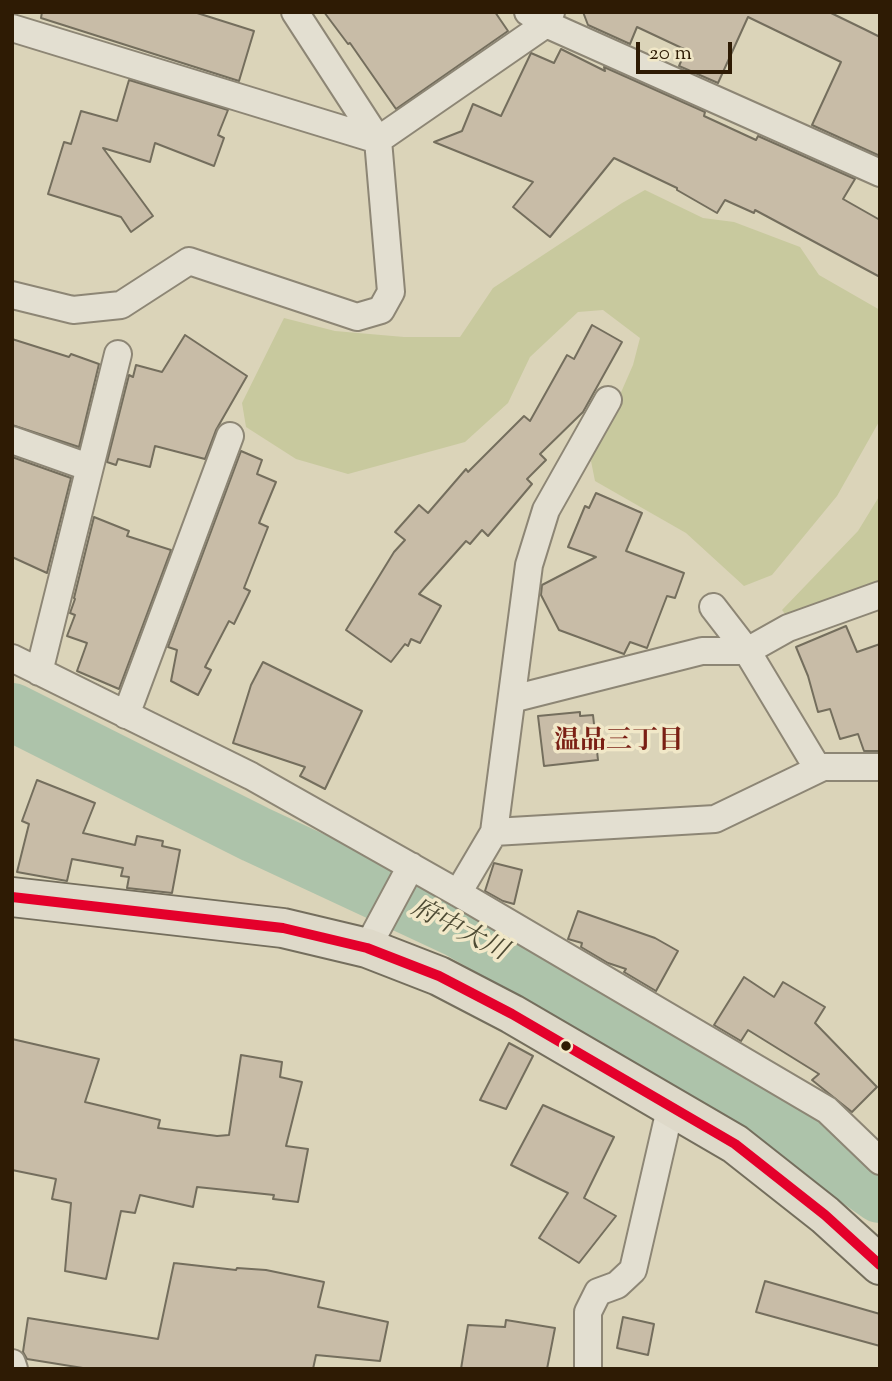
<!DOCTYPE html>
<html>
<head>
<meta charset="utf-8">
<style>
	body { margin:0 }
	#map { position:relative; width:892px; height:1381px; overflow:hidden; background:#dbd4b9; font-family:"Sorts Mill Goudy",serif }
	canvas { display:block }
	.frame { position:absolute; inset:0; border:14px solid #2e1b04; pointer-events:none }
	.scale { position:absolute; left:636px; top:42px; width:96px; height:32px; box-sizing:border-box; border:4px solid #2e1b04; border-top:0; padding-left:9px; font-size:21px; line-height:24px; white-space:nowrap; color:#2e1b04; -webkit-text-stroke:5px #f1e8c8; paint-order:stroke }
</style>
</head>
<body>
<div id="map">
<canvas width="892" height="1381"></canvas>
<div class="frame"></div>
<div class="scale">20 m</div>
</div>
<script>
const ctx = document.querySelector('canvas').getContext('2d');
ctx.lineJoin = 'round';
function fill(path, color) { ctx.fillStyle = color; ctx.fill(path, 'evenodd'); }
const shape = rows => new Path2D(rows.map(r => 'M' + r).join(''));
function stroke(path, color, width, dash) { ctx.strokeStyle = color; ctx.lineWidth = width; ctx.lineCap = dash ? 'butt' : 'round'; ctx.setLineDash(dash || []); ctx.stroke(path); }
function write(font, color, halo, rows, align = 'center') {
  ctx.font = font + ' "Sorts Mill Goudy","Noto Serif JP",serif'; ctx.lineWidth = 7; ctx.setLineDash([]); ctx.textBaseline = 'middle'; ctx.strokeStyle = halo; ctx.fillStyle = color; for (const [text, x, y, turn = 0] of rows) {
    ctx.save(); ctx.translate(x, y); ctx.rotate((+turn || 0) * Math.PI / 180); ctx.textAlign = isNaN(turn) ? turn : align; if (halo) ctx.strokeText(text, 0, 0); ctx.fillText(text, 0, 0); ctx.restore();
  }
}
const green = shape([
	[645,190,703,218,734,222,800,247,819,275,880,310,880,420,837,496,772,575,744,586,686,533,595,481,591,461,633,365,640,338,603,310,578,312,530,357,508,403,465,442,348,474,296,459,246,427,242,403,284,318,335,331,404,337,460,337,493,288,622,203],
	[880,495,880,580,788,618,782,610,858,531]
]);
const river = shape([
	[12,712,255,834,459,929,698,1065,880,1194]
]);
const building = shape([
	[42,12,194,12,254,31,239,81,41,18,42,12],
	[324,12,495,12,508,31,396,109,350,43,348,44,324,12],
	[583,12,829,12,866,30,880,37,880,156,812,125,841,62,748,17,718,83,679,66,686,50,637,27,630,44,588,25,583,12],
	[561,49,605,71,604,67,705,112,704,116,756,140,758,136,855,179,843,199,880,220,880,277,755,210,754,213,725,200,717,213,677,190,677,188,614,158,550,237,513,207,533,182,434,142,462,131,473,104,501,116,531,53,554,63,561,49],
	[129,80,228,110,218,135,224,138,214,166,155,143,150,162,103,148,153,216,131,232,121,217,48,194,64,142,71,144,81,111,117,121,129,80],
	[592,325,622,342,583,412,540,454,546,460,527,479,532,484,488,536,482,530,470,544,466,541,419,594,441,606,420,643,411,639,408,646,405,644,391,662,346,630,394,552,405,540,395,532,419,505,428,513,466,469,468,472,524,416,530,421,567,355,574,359,592,325],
	[185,335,247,376,216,430,205,459,155,446,150,467,118,459,116,465,107,462,129,375,133,377,136,365,162,372,185,335],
	[12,339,69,357,71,354,99,364,79,447,12,425,12,339],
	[241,451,262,460,257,474,276,482,259,523,268,527,244,588,250,591,234,624,229,621,205,667,211,670,198,695,171,681,177,650,168,647,241,451],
	[12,457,71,478,47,573,12,557,12,457],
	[596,493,642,513,626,551,684,573,675,598,667,596,647,648,630,642,624,654,559,630,541,595,542,585,596,557,568,547,585,506,589,508,596,493],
	[94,517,129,531,127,536,171,550,119,689,77,671,87,643,67,636,75,615,70,613,75,599,74,598,94,517],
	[846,626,857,652,880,644,880,751,864,751,858,734,840,739,830,709,818,712,808,676,796,647,846,626],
	[263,662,362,711,325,789,300,776,305,767,233,743,251,685,263,662],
	[580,712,580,716,593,715,598,760,544,766,538,716,580,712],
	[37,780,95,803,83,833,135,845,137,836,163,841,162,846,180,850,172,893,127,888,129,877,121,876,123,868,72,859,67,881,17,872,29,824,22,821,37,780],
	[494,863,522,870,514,904,503,901,485,891,494,863],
	[578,911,655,938,678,951,656,991,624,972,626,969,608,963,581,947,582,943,568,939,578,911],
	[744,977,774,997,783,982,825,1007,815,1023,877,1087,852,1112,812,1080,819,1074,748,1030,741,1041,714,1025,744,977],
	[12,1039,99,1059,85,1102,160,1120,158,1128,217,1136,229,1135,241,1055,282,1062,280,1077,302,1082,286,1146,308,1149,298,1202,273,1199,274,1195,197,1187,193,1207,140,1195,135,1213,121,1211,106,1279,65,1271,71,1203,52,1199,56,1179,12,1170,12,1039],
	[509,1043,533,1056,506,1109,480,1100,509,1043],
	[543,1105,614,1137,584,1198,616,1216,579,1263,539,1238,568,1193,511,1165,543,1105],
	[174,1263,236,1270,237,1268,266,1270,324,1282,318,1307,388,1322,380,1361,316,1355,313,1369,89,1369,27,1359,23,1352,28,1318,158,1339,174,1263],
	[765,1281,880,1314,880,1346,756,1312,765,1281],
	[623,1317,654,1324,648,1355,617,1348,623,1317],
	[506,1320,555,1328,547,1369,461,1369,468,1325,505,1327,506,1320]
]);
const street = shape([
	[528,12,546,24,880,173],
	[12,28,378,140,546,24,551,12],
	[12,295,73,310,121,305,189,261,357,317,381,310,391,292,378,140,295,12],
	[12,440,88,467],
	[713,607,747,651,818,769],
	[12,658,251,776,458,893,827,1110,880,1161],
	[39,672,118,354],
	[512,699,702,651,747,651,788,628,880,595],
	[126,715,230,436],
	[494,832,715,819,823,767,880,767],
	[458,893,494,832,529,565,546,510,608,400],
	[367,948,411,866],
	[12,1363,14,1369],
	[588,1369,588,1312,598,1292,617,1285,633,1270,671,1105]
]);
const primary = shape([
	[12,897,283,928,367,948,439,976,512,1014,735,1144,825,1215,880,1265]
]);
const bus1 = shape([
	[12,897,283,928,367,948,439,976,512,1014,735,1144,825,1215,880,1265]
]);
const markers = [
	[566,1046,6,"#2e1b04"]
];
const neighbourhoodNames = [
	["温品三丁目",619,744]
];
const waterNames = [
	["府中大川",458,932,27]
];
fill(green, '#c8c99e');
stroke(river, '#adc3aa', 58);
fill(building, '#c8bca7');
stroke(building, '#746e5d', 2);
stroke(street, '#8d8675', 30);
stroke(primary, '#746e5d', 42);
stroke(street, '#e3dfd1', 26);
stroke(primary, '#ded9c9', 38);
stroke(bus1, '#e4002b', 10);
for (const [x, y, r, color] of markers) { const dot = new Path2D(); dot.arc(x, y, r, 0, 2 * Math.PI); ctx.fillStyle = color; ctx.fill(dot); stroke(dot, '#f1e8c8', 2.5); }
write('bold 26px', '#7a1f14', '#f1e8c8', neighbourhoodNames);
write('italic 26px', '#4e4b34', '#f1e8c8', waterNames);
</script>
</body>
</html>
